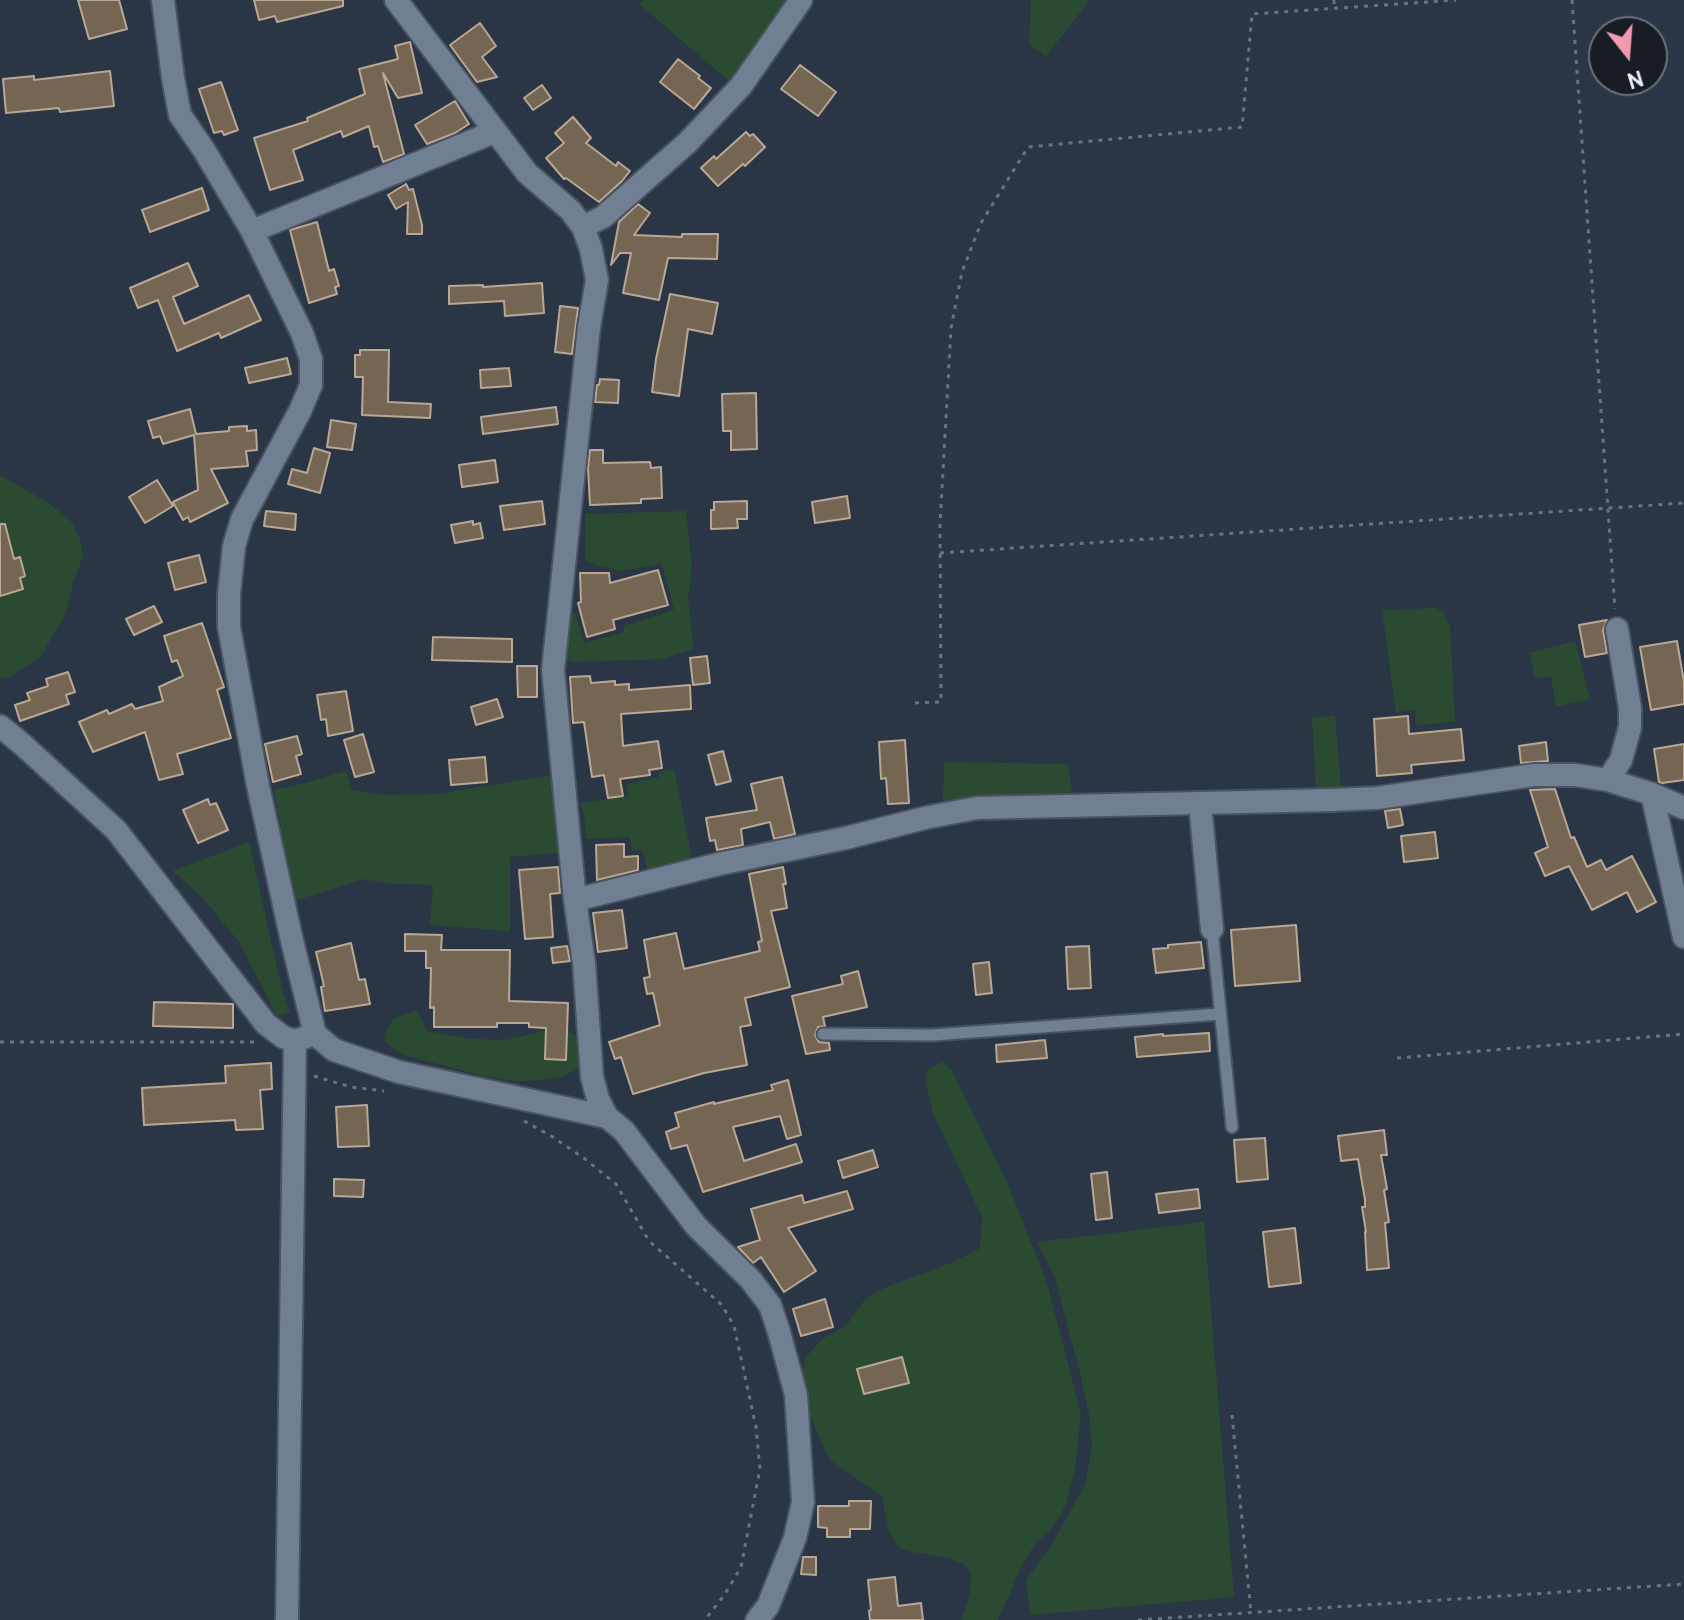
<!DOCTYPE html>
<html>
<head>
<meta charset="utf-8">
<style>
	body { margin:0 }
	#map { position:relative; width:1684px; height:1620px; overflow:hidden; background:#2a3646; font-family:Overpass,sans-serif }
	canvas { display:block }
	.north { position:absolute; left:1588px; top:16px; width:80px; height:80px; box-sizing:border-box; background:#181d25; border:2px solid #6b717a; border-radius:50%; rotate:163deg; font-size:22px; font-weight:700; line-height:32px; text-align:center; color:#e7eef9 }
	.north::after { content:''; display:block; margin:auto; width:28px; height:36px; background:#f29aaf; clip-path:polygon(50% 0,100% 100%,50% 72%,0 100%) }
</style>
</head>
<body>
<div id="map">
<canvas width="1684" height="1620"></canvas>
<div class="north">N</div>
</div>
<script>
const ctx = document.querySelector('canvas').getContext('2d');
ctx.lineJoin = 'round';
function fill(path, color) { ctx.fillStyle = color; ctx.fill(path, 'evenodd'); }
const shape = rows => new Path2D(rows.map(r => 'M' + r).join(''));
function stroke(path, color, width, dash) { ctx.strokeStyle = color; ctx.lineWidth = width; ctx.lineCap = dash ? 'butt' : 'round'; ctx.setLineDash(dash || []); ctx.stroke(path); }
const green = shape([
	[644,0,786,0,753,50,729,81,639,4],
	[1031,0,1090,0,1046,56,1029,45],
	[0,475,48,503,70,520,80,538,83,556,73,583,65,615,41,656,12,676,0,679],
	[686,511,692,568,688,599,694,649,661,659,573,662,564,658,564,614,575,613,584,643,624,632,623,626,674,610,662,564,622,571,598,566,585,560,585,514],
	[1436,608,1443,612,1450,626,1455,721,1416,726,1415,710,1396,712,1382,610],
	[1575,641,1590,699,1556,707,1551,676,1535,679,1529,653],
	[1335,716,1341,787,1316,790,1312,718],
	[944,762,1068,764,1072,792,982,798,943,805],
	[674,769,692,859,648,873,642,849,632,851,630,837,586,839,584,815,580,803,629,796,626,784,659,777,659,772],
	[346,771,352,790,387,795,437,794,552,775,559,853,510,857,510,931,430,925,433,885,384,883,364,879,294,901,274,790,306,783],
	[249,842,279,977,289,1012,277,1016,240,943,202,897,173,871],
	[417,1011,427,1031,473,1039,506,1040,559,1027,579,1037,583,1051,578,1069,563,1076,544,1080,515,1081,484,1076,404,1055,387,1044,384,1035,394,1018],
	[942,1062,951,1069,1007,1182,1047,1283,1081,1414,1075,1468,1066,1505,1051,1530,1035,1544,1022,1565,998,1620,962,1620,970,1592,971,1573,962,1563,948,1558,906,1551,897,1545,889,1532,882,1496,830,1460,815,1428,799,1384,806,1357,822,1339,846,1326,866,1298,884,1288,953,1262,980,1248,982,1217,933,1113,925,1080,928,1069],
	[1204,1222,1234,1597,1030,1615,1026,1580,1051,1546,1086,1483,1092,1444,1089,1415,1079,1369,1054,1275,1037,1242]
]);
const building = shape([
	[78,0,119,0,127,29,89,39,78,0],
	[254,0,343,0,343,6,277,22,275,16,259,20,254,0],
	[480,23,496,46,482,57,497,77,477,82,450,45,480,23],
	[410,42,422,93,398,98,383,73,404,154,383,162,378,146,374,147,369,126,343,137,341,131,293,150,303,180,270,190,254,138,308,121,307,118,365,94,359,69,398,59,395,46,410,42],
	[678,59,700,76,698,78,711,88,694,109,660,82,678,59],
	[800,65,836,92,818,116,781,89,800,65],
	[110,71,114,106,60,112,59,108,6,113,3,79,34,76,34,80,110,71],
	[221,82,238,130,224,135,222,131,214,133,199,89,221,82],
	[542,85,551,98,533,110,524,98,542,85],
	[455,101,469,124,455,133,427,144,415,125,455,101],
	[573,117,591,138,586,143,616,166,618,162,630,171,622,181,599,202,566,178,564,179,546,158,564,143,555,133,573,117],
	[746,132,750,136,753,134,765,147,745,166,743,164,718,186,701,168,714,156,716,159,746,132],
	[406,184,409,190,413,189,422,225,422,234,407,234,408,202,396,209,388,195,406,184],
	[202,188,209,210,150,232,142,210,202,188],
	[638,204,650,213,634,235,682,237,682,234,718,234,717,259,668,258,659,300,623,293,631,253,620,253,611,265,619,222,638,204],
	[317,222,329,271,334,269,339,286,335,287,337,294,309,303,290,230,317,222],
	[188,263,198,286,173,297,184,324,249,295,261,320,221,338,219,333,177,351,158,300,138,308,130,288,188,263],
	[542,283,544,313,505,316,504,301,449,304,449,286,483,285,483,287,542,283],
	[670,294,718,303,712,334,688,329,679,396,652,392,656,359,670,294],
	[560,306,578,308,572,354,555,352,560,306],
	[360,350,389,350,388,402,431,404,430,418,362,415,363,377,355,377,355,355,360,355,360,350],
	[287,358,291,374,249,383,245,368,287,358],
	[509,368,511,386,481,388,480,370,509,368],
	[600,379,619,380,618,403,595,402,597,385,599,385,600,379],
	[756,393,757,449,731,450,731,431,723,431,722,394,756,393],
	[556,407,558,424,483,434,481,417,556,407],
	[190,409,196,434,229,431,229,427,247,426,247,431,256,430,257,450,246,451,248,466,211,469,228,503,190,522,188,517,183,520,173,502,198,490,194,435,163,444,160,436,153,438,148,421,190,409],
	[331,420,356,424,352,450,327,447,331,420],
	[314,448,330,453,320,493,288,484,292,469,307,473,314,448],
	[590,450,603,450,603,463,650,462,651,468,661,467,662,498,641,499,641,503,590,505,588,468,590,450],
	[495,460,498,482,462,487,459,465,495,460],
	[157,480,173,506,145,523,129,497,157,480],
	[847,496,850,518,815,523,812,502,847,496],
	[542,501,545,524,504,530,500,506,542,501],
	[747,501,747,519,737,519,738,528,711,529,711,510,714,510,714,502,747,501],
	[266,511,296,514,295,530,264,526,266,511],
	[473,521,473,525,480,523,483,538,455,543,451,525,473,521],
	[0,524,5,524,14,559,20,557,25,576,20,578,23,589,0,596,0,524],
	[199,555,206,582,175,590,168,563,199,555],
	[658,570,668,605,613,620,615,629,587,637,578,603,581,602,580,573,609,573,610,583,658,570],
	[154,606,162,622,134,635,126,619,154,606],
	[1607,620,1603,630,1607,653,1585,657,1579,625,1607,620],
	[202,623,224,687,217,690,231,738,177,754,183,774,159,780,145,732,93,752,79,722,107,710,109,714,132,704,135,709,163,701,159,687,183,676,177,660,172,662,164,636,202,623],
	[433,637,512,639,512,662,432,660,433,637],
	[1677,641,1684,682,1684,704,1651,710,1640,647,1677,641],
	[707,656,710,683,693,685,690,658,707,656],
	[517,666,537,666,537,697,518,697,517,666],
	[68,672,75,692,66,695,69,704,20,721,15,705,30,700,27,693,48,686,46,679,68,672],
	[590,676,591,683,615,681,615,685,629,684,629,690,690,685,691,709,621,714,623,746,658,741,662,768,649,770,650,775,620,779,623,796,608,798,604,775,592,777,584,722,573,723,570,677,590,676],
	[346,691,353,731,328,736,326,719,321,720,317,695,346,691],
	[497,699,503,717,476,725,471,707,497,699],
	[1408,716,1409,734,1461,729,1464,760,1411,765,1412,773,1377,776,1374,719,1408,716],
	[363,734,374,772,355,777,344,740,363,734],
	[297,736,302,754,296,756,301,774,273,782,265,744,297,736],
	[905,740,909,803,888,804,886,778,881,779,879,742,905,740],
	[1546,742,1548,761,1521,763,1519,746,1546,742],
	[1684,744,1684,780,1662,783,1659,782,1654,749,1684,744],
	[723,751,731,781,716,785,708,755,723,751],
	[485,757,487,782,451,785,449,760,485,757],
	[782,777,795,834,774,839,770,822,741,829,743,845,717,850,715,840,710,841,706,818,757,810,751,784,782,777],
	[1555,789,1571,838,1574,837,1587,867,1601,860,1606,870,1632,856,1656,902,1637,912,1627,892,1592,910,1569,866,1545,876,1535,853,1548,847,1530,790,1555,789],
	[208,799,210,805,216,803,228,830,198,843,183,810,208,799],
	[1400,809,1403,825,1388,828,1385,811,1400,809],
	[1435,832,1438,858,1404,862,1401,836,1435,832],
	[624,844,624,857,638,856,638,870,597,880,596,845,624,844],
	[558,867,560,893,550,894,553,937,525,939,519,870,558,867],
	[783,867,786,884,783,884,787,908,771,911,790,987,745,998,751,1025,740,1027,747,1065,704,1073,633,1094,621,1057,615,1059,609,1042,660,1025,653,993,647,994,644,978,650,977,644,940,676,933,684,969,760,951,758,942,762,941,749,874,783,867],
	[622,910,627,948,598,952,593,913,622,910],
	[1296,925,1300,981,1235,986,1231,930,1296,925],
	[405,934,442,935,441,950,510,950,509,1001,568,1003,566,1060,545,1059,546,1028,529,1027,529,1023,497,1023,497,1027,434,1027,434,1007,430,1008,431,968,426,968,426,951,405,951,405,934],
	[1201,942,1204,968,1156,973,1153,949,1168,948,1168,945,1201,942],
	[351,943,359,980,365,979,370,1004,325,1011,321,987,324,986,316,952,351,943],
	[567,946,570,961,553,963,551,948,567,946],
	[1089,946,1091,988,1068,989,1066,947,1089,946],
	[989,962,992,993,976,995,973,964,989,962],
	[858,971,867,1007,823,1017,825,1026,818,1027,815,1035,819,1042,829,1043,830,1050,806,1054,792,996,843,984,841,976,858,971],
	[154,1002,233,1004,233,1028,153,1026,154,1002],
	[1209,1033,1210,1051,1137,1057,1135,1037,1163,1034,1163,1036,1209,1033],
	[1045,1040,1047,1058,997,1062,996,1045,1045,1040],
	[271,1063,272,1089,260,1090,263,1129,236,1130,235,1120,144,1125,142,1088,226,1083,225,1066,271,1063],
	[788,1080,801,1135,787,1139,780,1116,733,1127,744,1161,796,1144,802,1162,703,1192,687,1145,671,1149,666,1132,679,1127,675,1113,714,1102,714,1104,773,1090,771,1085,788,1080],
	[367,1105,369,1146,338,1147,336,1107,367,1105],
	[1384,1130,1387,1155,1381,1155,1387,1189,1384,1190,1389,1222,1385,1223,1389,1268,1367,1270,1365,1232,1366,1232,1362,1207,1365,1207,1365,1200,1358,1159,1341,1161,1338,1136,1384,1130],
	[1265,1138,1268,1179,1237,1182,1234,1140,1265,1138],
	[873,1150,878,1167,843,1178,838,1161,873,1150],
	[1107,1172,1112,1218,1096,1220,1091,1174,1107,1172],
	[334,1179,364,1180,363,1197,334,1196,334,1179],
	[1198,1189,1200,1208,1159,1213,1156,1194,1198,1189],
	[847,1191,853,1209,788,1228,816,1271,784,1292,761,1257,753,1263,738,1247,760,1240,751,1209,802,1195,804,1203,847,1191],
	[1295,1228,1301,1283,1269,1287,1263,1232,1295,1228],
	[825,1299,833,1327,801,1336,793,1309,825,1299],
	[902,1357,909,1383,864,1394,857,1369,902,1357],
	[849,1501,871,1501,870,1529,850,1529,850,1537,827,1537,827,1528,818,1527,818,1506,849,1506,849,1501],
	[803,1557,816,1557,816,1575,801,1574,803,1557],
	[895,1577,898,1606,921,1603,923,1620,870,1620,869,1611,871,1610,868,1580,895,1577]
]);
const path = shape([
	[1334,0,1334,8],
	[1572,0,1615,609],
	[940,553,1684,503],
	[915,703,941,702,940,525,951,328,962,272,981,223,1028,147,1242,127,1252,14,1456,0],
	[0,1042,256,1042],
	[1397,1058,1684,1034],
	[314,1076,351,1087,384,1091],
	[524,1121,553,1137,585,1159,616,1184,649,1241,722,1305,734,1326,756,1427,760,1469,741,1567,725,1594,705,1620],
	[1232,1415,1251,1613],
	[1138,1620,1684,1584]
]);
const lane = shape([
	[1212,929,1232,1127],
	[823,1034,932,1035,1220,1014]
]);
const street = shape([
	[163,0,173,78,180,115,204,150,252,231,302,333,311,359,311,385,300,411,242,519,234,546,229,594,229,627,258,786,292,941,315,1034,334,1050,399,1072,607,1117],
	[396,0,527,173,570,210,583,227,591,249,597,280,589,327,553,670,575,900,584,963,592,1077,598,1099,607,1117,624,1131,696,1226,750,1279,770,1305,779,1332,796,1395,803,1502,795,1538,768,1606,757,1620],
	[583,227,603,217,687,143,741,86,801,0],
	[252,231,494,132],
	[0,726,23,745,116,830,266,1024,283,1037,295,1041,306,1037],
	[1608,780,1621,760,1630,727,1630,708,1617,629],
	[1652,794,1684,937],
	[1200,804,1212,929],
	[575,900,719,864,846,838,929,817,977,808,1332,800,1377,798,1534,775,1575,775,1608,780,1652,794,1684,808],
	[287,1620,295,1041]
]);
fill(green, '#2a4b31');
fill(building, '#756553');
stroke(building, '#baa895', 2);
stroke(lane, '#495361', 15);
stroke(street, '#495361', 26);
stroke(path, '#697382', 3, [4, 6]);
stroke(lane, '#717f92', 11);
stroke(street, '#717f92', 22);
</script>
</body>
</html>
